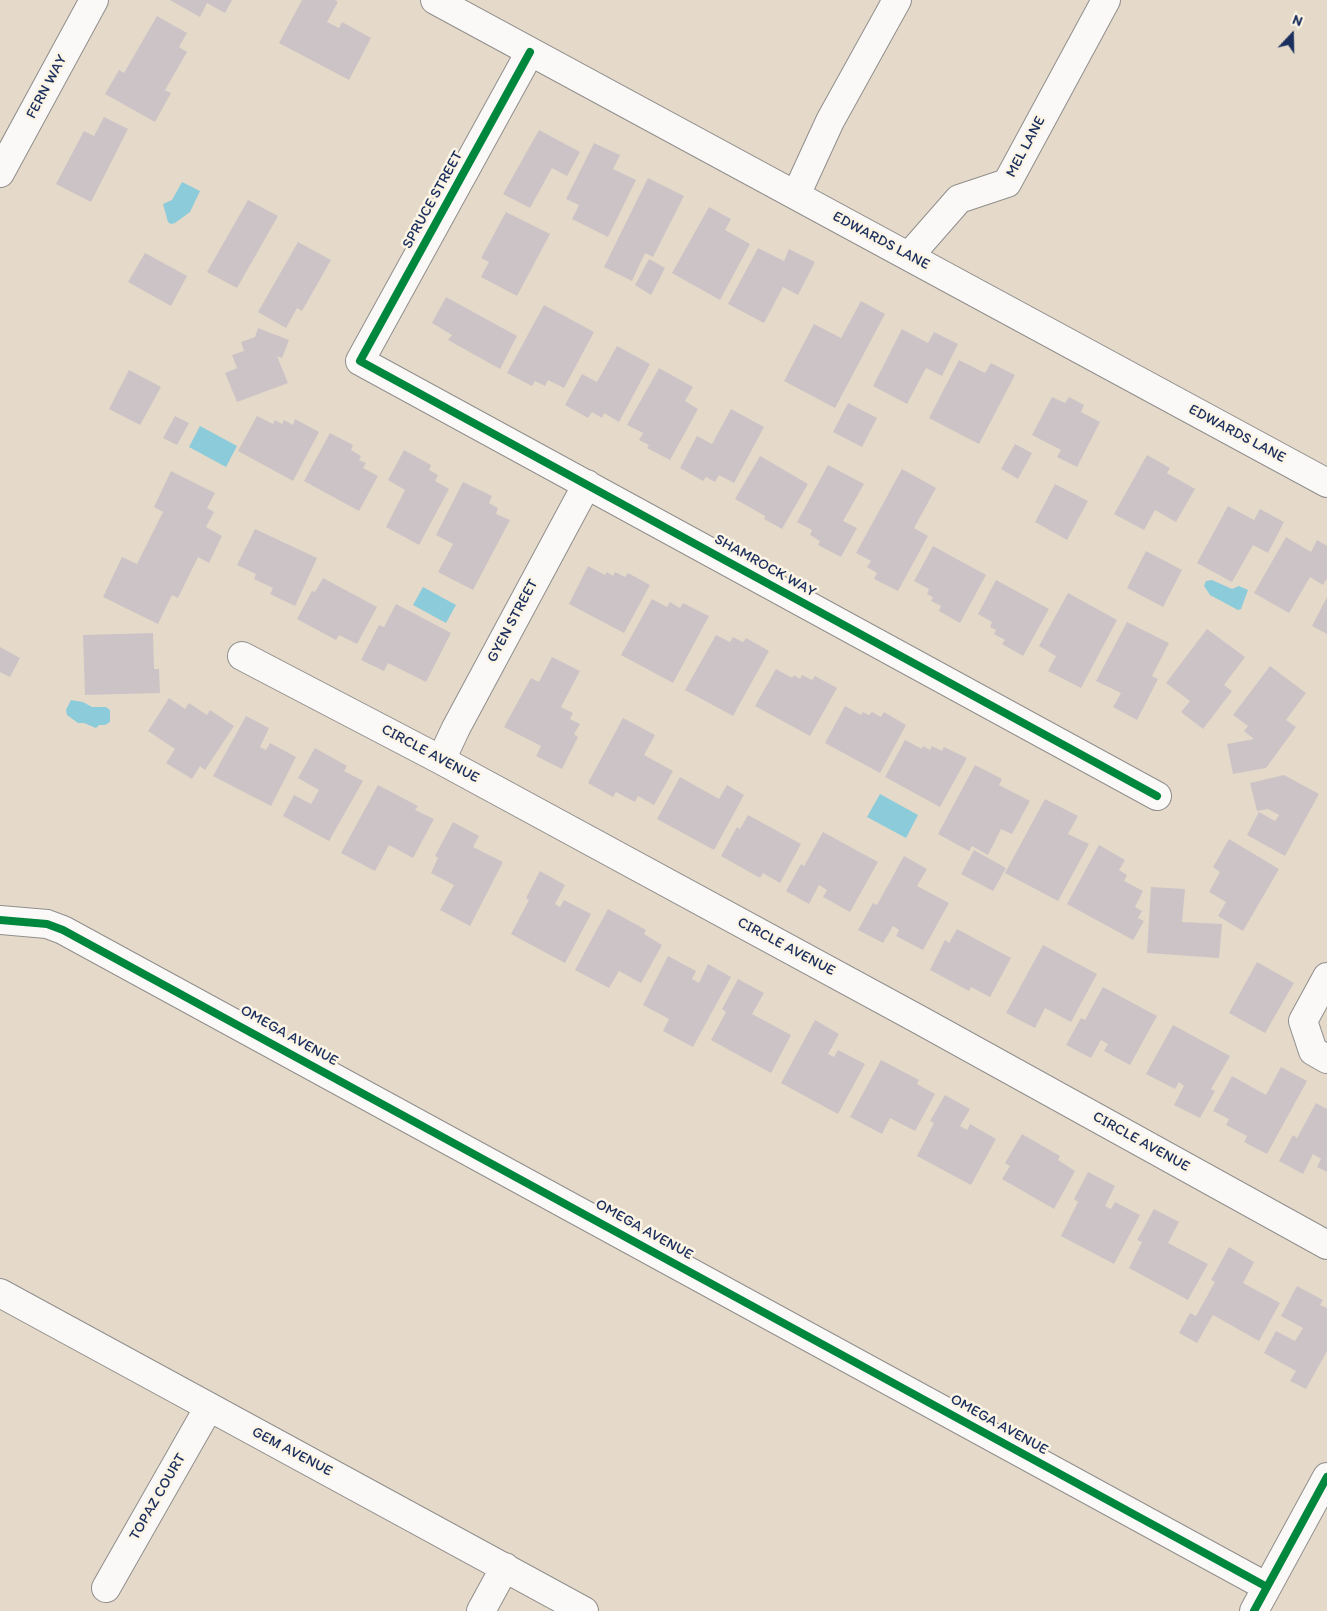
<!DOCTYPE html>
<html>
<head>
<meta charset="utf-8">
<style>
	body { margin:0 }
	#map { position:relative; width:1327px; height:1611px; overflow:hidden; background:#e5dac9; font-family:Itim,sans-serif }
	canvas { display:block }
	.north { position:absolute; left:1267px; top:10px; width:50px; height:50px; -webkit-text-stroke:4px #fcf5e5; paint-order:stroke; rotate:21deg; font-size:14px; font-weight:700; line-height:20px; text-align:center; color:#1b2f5e }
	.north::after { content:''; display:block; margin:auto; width:18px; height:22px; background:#1b2f5e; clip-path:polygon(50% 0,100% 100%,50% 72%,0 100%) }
</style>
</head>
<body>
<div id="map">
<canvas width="1327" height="1611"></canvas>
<div class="north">N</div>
</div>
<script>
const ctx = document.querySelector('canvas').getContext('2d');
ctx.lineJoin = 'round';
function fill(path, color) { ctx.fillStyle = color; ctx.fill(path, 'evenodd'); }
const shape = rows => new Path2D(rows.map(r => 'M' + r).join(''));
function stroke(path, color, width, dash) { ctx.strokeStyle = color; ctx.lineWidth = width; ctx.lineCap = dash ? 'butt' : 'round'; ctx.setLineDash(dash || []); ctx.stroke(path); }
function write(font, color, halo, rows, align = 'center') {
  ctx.font = font + ' Itim,sans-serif'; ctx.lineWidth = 5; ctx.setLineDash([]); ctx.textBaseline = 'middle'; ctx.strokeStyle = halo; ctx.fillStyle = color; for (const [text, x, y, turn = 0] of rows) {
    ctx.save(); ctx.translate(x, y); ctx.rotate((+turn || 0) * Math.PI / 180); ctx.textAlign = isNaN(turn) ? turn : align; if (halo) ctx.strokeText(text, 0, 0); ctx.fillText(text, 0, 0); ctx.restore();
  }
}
const water = shape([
	[182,182,200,191,190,212,175,223,171,224,168,222,163,204,172,200],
	[200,426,237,446,226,467,189,447],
	[1212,580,1232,589,1239,586,1248,590,1241,609,1238,610,1210,595,1204,586,1206,581],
	[423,587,456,605,446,623,413,605],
	[71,700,83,702,92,707,106,707,110,710,110,722,105,725,99,725,96,728,84,723,78,723,67,715,66,710],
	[880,794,918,815,906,838,867,817]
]);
const building = shape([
	[170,0,232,0,225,13,207,3,200,17],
	[302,0,335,0,338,2,327,22,339,28,342,22,371,38,349,80,279,43],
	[157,16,187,33,179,47,187,52,165,90,171,93,155,122,105,94,119,70,124,73],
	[104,117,128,129,91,202,56,184,84,131,94,136],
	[539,130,580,152,567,176,552,168,530,208,503,194],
	[594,143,620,155,613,169,636,180,608,237,572,219,579,205,566,199],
	[648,178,684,196,653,257,645,253,632,281,604,267],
	[248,200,278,216,237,288,207,272],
	[709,207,731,219,725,230,750,244,720,300,672,273],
	[506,212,550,234,517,296,481,277,489,262,481,258],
	[298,242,331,260,302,311,297,308,286,328,258,312],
	[758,248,784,261,789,249,815,262,798,295,783,287,764,323,728,304],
	[145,253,187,276,171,306,128,282],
	[649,259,665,268,651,295,635,285],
	[446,297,517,336,500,369,448,340,452,335,432,323],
	[861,301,885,314,835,408,784,381,814,324,841,338],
	[544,305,594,332,564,388,548,380,545,386,535,381,532,386,507,373],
	[258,328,289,340,282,358,277,356,288,383,237,402,225,373,237,368,232,355,244,351,241,342,255,337],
	[902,329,928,343,934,332,958,344,942,376,926,368,907,404,873,386],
	[617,346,650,364,619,422,604,413,602,418,592,412,588,418,565,405,582,374,597,382],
	[959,360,985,373,991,363,1015,375,979,444,929,418],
	[659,368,693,387,685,401,698,409,670,460,647,448,649,445,639,440,643,433,627,425],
	[129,370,161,387,140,425,109,409],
	[1052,397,1065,403,1069,397,1084,405,1081,412,1100,422,1077,467,1057,457,1061,450,1032,435],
	[848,403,877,418,862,447,833,432],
	[731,409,764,427,734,483,719,475,715,482,706,477,703,481,680,468,697,436,712,444],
	[175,416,189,423,177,445,163,438],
	[257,416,273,424,275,420,282,424,284,420,293,425,295,419,319,432,293,481,238,451],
	[330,433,353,445,351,450,361,456,359,460,366,463,363,468,378,476,359,511,304,481],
	[1015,444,1032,453,1018,479,1001,469],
	[404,450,431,465,429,470,438,475,435,481,449,489,419,545,386,527,405,490,388,480],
	[1147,455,1170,468,1167,473,1195,489,1176,522,1155,510,1144,530,1114,514],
	[760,456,808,484,782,529,764,519,765,516,735,499],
	[828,465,864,484,843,521,857,528,841,557,818,545,820,541,810,535,812,530,797,522],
	[902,469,936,488,914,528,928,536,898,591,874,579,877,573,867,567,871,561,856,553],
	[171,471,215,493,207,508,214,512,206,527,222,536,209,563,198,557,178,598,172,595,158,624,103,597,122,557,137,564,163,512,154,507],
	[463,482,492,496,489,503,498,508,496,514,510,520,473,590,438,572,453,544,436,535],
	[1055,484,1088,501,1067,540,1035,522],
	[1228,506,1254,520,1260,509,1284,522,1268,553,1253,545,1232,582,1197,563],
	[255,529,317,558,295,606,270,594,273,588,254,579,256,574,237,565],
	[1286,537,1311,552,1317,540,1327,546,1327,578,1323,585,1310,577,1289,613,1254,593],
	[933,546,986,575,960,623,939,611,941,606,931,601,933,597,927,594,929,589,914,581],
	[1146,551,1182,570,1163,607,1127,588],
	[588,566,605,575,607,572,613,576,615,572,625,577,628,573,650,585,624,633,569,604],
	[323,578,377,607,357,644,339,635,336,640,297,619,312,591,315,592],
	[996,580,1049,609,1023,656,1002,644,1005,640,994,634,996,630,990,627,992,622,978,614],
	[1068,593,1117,620,1081,688,1048,671,1056,656,1039,646],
	[1327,597,1327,634,1312,626],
	[652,599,667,607,670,602,680,608,683,603,709,616,673,683,621,655],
	[396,604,451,633,426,682,388,663,384,671,361,660,379,625,384,627],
	[1127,622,1169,643,1152,676,1158,679,1137,720,1113,707,1121,693,1096,681],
	[1207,629,1245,657,1224,685,1232,691,1203,729,1181,712,1190,701,1166,683],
	[153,633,154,669,159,669,160,693,85,695,83,635],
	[716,635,730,642,733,637,743,642,746,638,769,651,733,716,685,690],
	[0,647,20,658,10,677,0,672],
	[552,657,580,671,561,707,573,713,570,719,580,724,574,734,578,737,562,769,536,756,541,746,504,727,531,678,539,682],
	[1270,666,1306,693,1286,720,1296,727,1266,768,1233,774,1227,744,1254,739,1244,731,1248,726,1233,715],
	[776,669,792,678,794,675,800,679,802,675,812,680,815,676,837,688,810,736,755,706],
	[169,698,185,709,189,703,207,715,210,710,234,726,205,770,200,766,192,779,166,763,175,749,148,731],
	[845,706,861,715,863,712,869,715,872,712,881,717,884,712,906,725,880,773,825,743],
	[246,716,269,728,260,747,266,750,270,743,296,757,271,806,213,776],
	[623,718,655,735,644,755,673,771,654,805,638,796,635,802,616,792,613,797,588,783],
	[905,740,922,749,923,746,930,750,932,746,942,751,944,747,967,758,940,807,885,777],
	[315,748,347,766,344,771,363,781,329,841,283,816,294,795,311,804,319,790,298,778],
	[975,765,1002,779,999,785,1030,801,1012,834,1001,829,988,855,972,846,969,851,938,834],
	[1284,775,1319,794,1285,856,1247,835,1259,812,1275,821,1279,815,1268,809,1257,811,1250,783],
	[680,777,719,799,727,785,744,795,714,850,657,819],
	[378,785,418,806,415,810,434,819,413,858,389,845,375,871,341,853],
	[1045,799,1078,816,1068,834,1089,844,1058,901,1005,873],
	[748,815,801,844,780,883,763,873,760,878,721,856,737,827,740,829],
	[453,822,479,836,473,847,503,862,470,926,440,910,454,885,431,873,438,858,435,856],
	[823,832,878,862,850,912,823,897,827,890,819,885,809,904,786,891,801,864,804,866],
	[1229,839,1279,869,1243,931,1218,916,1226,902,1209,892,1220,872,1213,867],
	[1099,845,1125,860,1119,870,1127,875,1124,881,1143,891,1135,907,1142,911,1138,918,1144,921,1133,940,1067,904],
	[974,850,1006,868,993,891,961,874],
	[904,856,927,869,917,886,949,903,923,950,896,936,899,930,893,926,883,943,858,930,873,903,877,905],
	[540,871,565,885,555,904,560,907,564,900,591,914,565,963,511,934,529,900,526,898],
	[1151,887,1185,889,1182,922,1222,924,1219,958,1147,953],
	[608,909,646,930,644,934,662,945,641,983,619,971,609,988,575,970],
	[957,929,1011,958,990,997,971,987,969,991,930,970,945,940,949,943],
	[1043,945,1097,974,1071,1022,1045,1008,1035,1028,1006,1013],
	[668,956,696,971,692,979,699,983,708,964,731,977,693,1047,663,1031,669,1019,643,1005],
	[1257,962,1294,983,1265,1033,1229,1013],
	[738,979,764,993,752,1014,791,1035,771,1073,711,1040,726,1012,722,1009],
	[1103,987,1157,1016,1130,1065,1104,1051,1108,1044,1101,1040,1091,1058,1066,1045,1081,1018,1085,1020],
	[815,1020,839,1034,828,1054,834,1057,838,1050,865,1064,838,1114,781,1083],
	[1173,1025,1230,1056,1211,1089,1215,1091,1200,1118,1174,1105,1184,1086,1179,1082,1175,1089,1146,1074],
	[881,1060,919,1080,917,1084,935,1094,915,1131,890,1118,882,1134,850,1117],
	[1281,1067,1307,1081,1267,1154,1244,1142,1247,1136,1226,1125,1229,1119,1213,1111,1232,1076,1266,1095],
	[945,1095,970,1109,960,1126,967,1130,970,1124,996,1139,971,1185,917,1156,934,1123,930,1121],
	[1316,1103,1327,1109,1327,1172,1317,1167,1321,1159,1313,1154,1303,1174,1279,1161,1293,1135,1297,1138],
	[1022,1134,1060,1156,1058,1160,1075,1171,1054,1209,1002,1179,1010,1166,1005,1163],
	[1088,1172,1115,1186,1105,1206,1111,1209,1115,1202,1140,1215,1114,1264,1061,1236,1078,1202,1074,1199],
	[1154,1209,1179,1222,1168,1243,1208,1264,1188,1300,1129,1268,1142,1242,1137,1240],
	[1229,1247,1254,1262,1243,1283,1280,1303,1259,1341,1213,1315,1197,1343,1179,1333,1190,1313,1196,1316,1215,1282,1211,1280],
	[1297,1286,1323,1300,1320,1305,1327,1308,1327,1351,1306,1389,1290,1381,1296,1371,1264,1353,1276,1331,1295,1341,1303,1328,1281,1316]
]);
const minor = shape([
	[435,0,1327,483],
	[530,52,360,361,1157,796],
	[0,173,94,0],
	[796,195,830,121,897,0],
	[909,256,959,199,1007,183,1106,0],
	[242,656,441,760,918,1019,1327,1245],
	[441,760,456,728,587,484],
	[0,920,47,924,63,930,1267,1587],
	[1327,977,1303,1021,1313,1051,1327,1059],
	[0,1293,584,1611],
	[106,1588,209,1407],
	[481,1611,505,1567],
	[1254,1611,1327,1477]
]);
const cycleway = shape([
	[530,52,360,361,1157,796],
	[0,920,47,924,63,930,1267,1587],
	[1254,1611,1327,1477]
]);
const streetNames = [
	["FERN WAY",47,87,-62],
	["MEL LANE",1026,147,-62],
	["SPRUCE STREET",433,200,-61],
	["EDWARDS LANE",881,241,28],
	["EDWARDS LANE",1237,434,28],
	["SHAMROCK WAY",765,566,29],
	["GYEN STREET",513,621,-62],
	["CIRCLE AVENUE",430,754,28],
	["CIRCLE AVENUE",786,947,28],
	["OMEGA AVENUE",289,1036,29],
	["CIRCLE AVENUE",1141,1142,29],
	["OMEGA AVENUE",644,1230,29],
	["OMEGA AVENUE",999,1425,29],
	["GEM AVENUE",292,1452,28],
	["TOPAZ COURT",158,1497,-60]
];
fill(water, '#8bcbda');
fill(building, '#ccc3c6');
stroke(minor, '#908e8d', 30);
stroke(minor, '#fbf9f7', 28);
stroke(cycleway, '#00873e', 8);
write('15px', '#1b2f5e', '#fcf5e5', streetNames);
</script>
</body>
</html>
